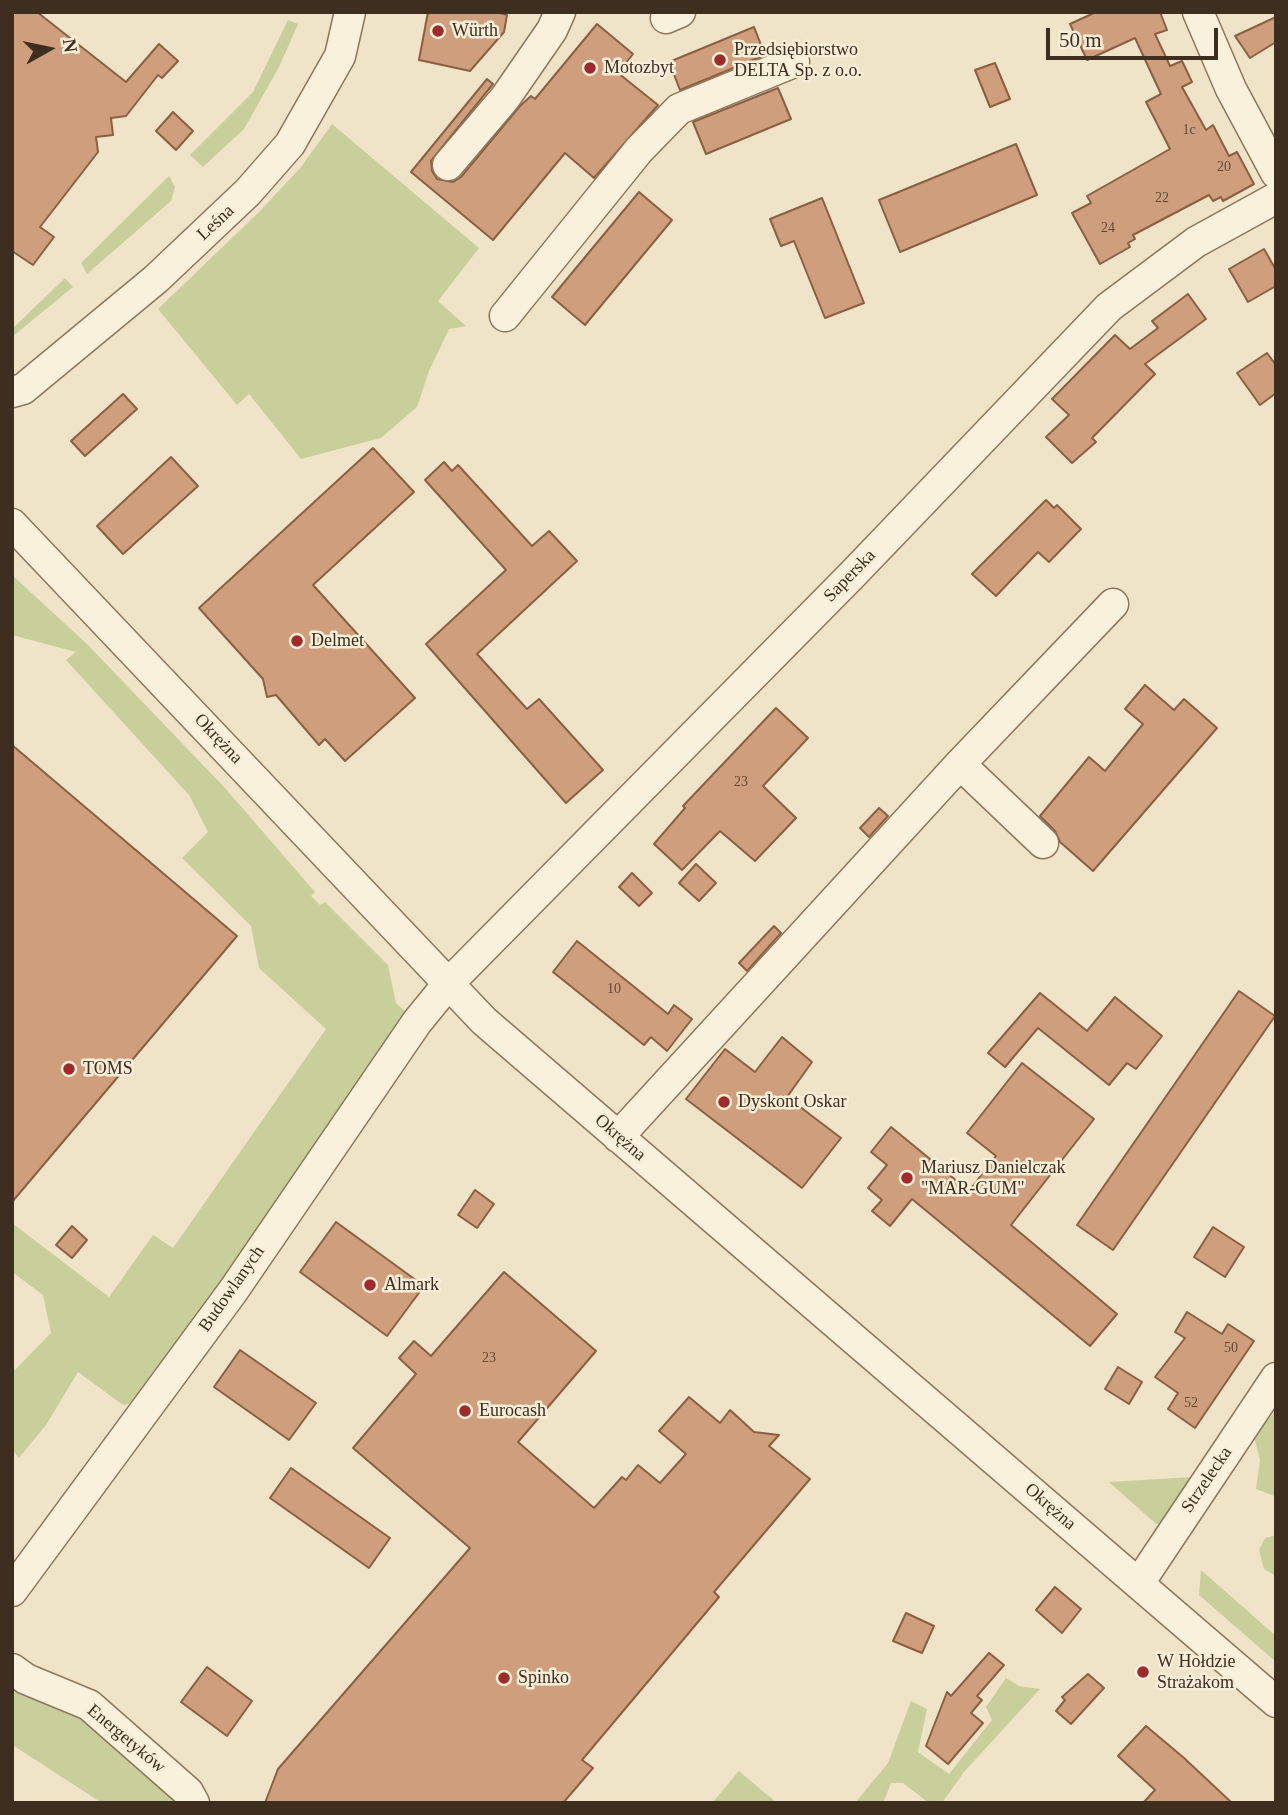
<!DOCTYPE html>
<html>
<head>
<meta charset="utf-8">
<style>
	body { margin:0 }
	#map { position:relative; width:1288px; height:1815px; overflow:hidden; background:#f0e4c8; font-family:Georgia,serif }
	canvas { display:block }
	.frame { position:absolute; inset:0; border:14px solid #3d2e20; pointer-events:none }
	.north { position:absolute; left:14px; top:14px; width:70px; height:70px; -webkit-text-stroke:5px #f7eed8; paint-order:stroke; rotate:81deg; font-size:19px; font-weight:700; line-height:28px; text-align:center; color:#3d2e20 }
	.north::after { content:''; display:block; margin:auto; width:24px; height:32px; background:#3d2e20; clip-path:polygon(50% 0,100% 100%,50% 72%,0 100%) }
	.scale { position:absolute; left:1046px; top:28px; width:172px; height:32px; box-sizing:border-box; border:4px solid #3d2e20; border-top:0; padding-left:9px; font-size:21px; line-height:24px; white-space:nowrap; color:#3d2e20; -webkit-text-stroke:5px #f7eed8; paint-order:stroke }
</style>
</head>
<body>
<div id="map">
<canvas width="1288" height="1815"></canvas>
<div class="frame"></div>
<div class="north">N</div>
<div class="scale">50 m</div>
</div>
<script>
const ctx = document.querySelector('canvas').getContext('2d');
ctx.lineJoin = 'round';
function fill(path, color) { ctx.fillStyle = color; ctx.fill(path, 'evenodd'); }
const shape = rows => new Path2D(rows.map(r => 'M' + r).join(''));
function stroke(path, color, width, dash) { ctx.strokeStyle = color; ctx.lineWidth = width; ctx.lineCap = dash ? 'butt' : 'round'; ctx.setLineDash(dash || []); ctx.stroke(path); }
function write(font, color, halo, rows, align = 'center') {
  ctx.font = font + ' Georgia,serif'; ctx.lineWidth = 5; ctx.setLineDash([]); ctx.textBaseline = 'middle'; ctx.strokeStyle = halo; ctx.fillStyle = color; for (const [text, x, y, turn = 0] of rows) {
    ctx.save(); ctx.translate(x, y); ctx.rotate((+turn || 0) * Math.PI / 180); ctx.textAlign = isNaN(turn) ? turn : align; if (halo) ctx.strokeText(text, 0, 0); ctx.fillText(text, 0, 0); ctx.restore();
  }
}
const green = shape([
	[288,20,298,24,279,67,244,129,203,167,190,155,253,92],
	[332,124,479,248,438,301,466,326,449,329,429,371,417,407,381,438,301,459,249,394,237,405,158,309,260,211,301,167],
	[169,176,175,187,171,201,87,274,81,263],
	[65,278,73,287,12,337,12,329],
	[12,575,87,644,225,788,315,892,311,896,320,905,325,902,388,965,396,1003,417,1022,152,1399,123,1405,78,1372,46,1425,19,1458,12,1449,12,1373,51,1333,43,1295,12,1272,12,1223,109,1297,153,1235,173,1248,326,1029,259,968,251,926,182,858,208,832,189,795,66,660,76,652,12,635],
	[1276,1410,1276,1496,1274,1496,1256,1489,1260,1460,1254,1437],
	[1210,1476,1162,1523,1156,1524,1109,1482],
	[1276,1535,1276,1576,1264,1569,1259,1550,1265,1538],
	[1201,1570,1276,1636,1276,1662,1199,1595],
	[12,1669,89,1705,193,1803,102,1803,17,1748,12,1744],
	[1006,1678,1019,1686,1040,1689,964,1772,942,1803,929,1803,903,1783,891,1783,883,1803,855,1803,888,1763,911,1701,927,1709,918,1752,949,1774,992,1720,986,1707],
	[739,1771,777,1803,712,1803]
]);
const building = shape([
	[12,12,37,12,126,82,159,44,178,61,162,78,158,75,126,116,111,118,113,135,96,137,98,152,40,227,54,237,33,265,12,251,12,12],
	[428,12,496,12,507,15,504,32,470,71,419,60,428,12],
	[1096,12,1160,12,1167,30,1155,34,1170,66,1182,61,1192,82,1182,87,1206,130,1213,125,1229,156,1237,152,1254,184,1223,201,1221,197,1213,201,1209,195,1133,235,1135,239,1128,243,1130,247,1100,264,1072,213,1091,203,1087,196,1170,149,1146,102,1161,94,1135,38,1087,60,1070,24,1096,12],
	[1276,17,1276,42,1250,58,1235,36,1276,17],
	[597,24,633,54,618,73,658,105,594,178,565,153,493,240,411,172,487,79,493,84,431,161,432,171,437,179,453,182,461,177,520,106,531,96,535,99,597,24],
	[754,27,765,55,680,90,669,62,754,27],
	[995,63,1010,99,990,107,975,70,995,63],
	[778,88,791,119,706,154,693,122,778,88],
	[173,112,193,131,176,150,156,131,173,112],
	[1016,144,1037,195,900,252,879,200,1016,144],
	[639,192,672,220,585,325,552,297,639,192],
	[822,198,864,303,825,318,794,241,781,246,770,219,822,198],
	[1264,249,1276,270,1276,286,1248,302,1229,269,1264,249],
	[1188,294,1206,319,1145,364,1155,374,1092,438,1096,442,1072,463,1046,437,1069,415,1052,399,1115,335,1130,349,1158,328,1152,321,1188,294],
	[1267,353,1276,365,1276,393,1260,405,1237,373,1267,353],
	[123,394,137,409,85,456,71,441,123,394],
	[373,448,414,492,313,585,415,698,345,761,325,739,319,745,276,695,267,697,263,679,199,608,373,448],
	[171,457,198,486,123,554,97,526,171,457],
	[444,462,452,471,458,465,532,546,549,531,577,561,477,654,527,709,539,699,603,770,566,803,426,644,506,570,425,480,444,462],
	[1046,500,1054,508,1057,505,1081,529,1049,562,1038,552,996,596,972,574,1046,500],
	[1145,685,1174,710,1184,699,1217,728,1093,871,1060,842,1055,831,1040,816,1089,757,1105,771,1143,724,1125,709,1145,685],
	[776,708,808,738,763,786,796,818,755,861,720,831,682,870,654,844,685,808,683,806,776,708],
	[12,745,237,936,12,1202,12,745],
	[879,808,888,816,869,837,860,828,879,808],
	[696,864,716,883,699,901,679,883,696,864],
	[632,873,652,893,639,906,619,887,632,873],
	[774,926,781,933,747,971,739,963,774,926],
	[577,941,668,1014,674,1005,692,1019,667,1051,651,1037,644,1045,553,972,577,941],
	[1239,991,1275,1016,1113,1250,1077,1225,1239,991],
	[1040,993,1087,1031,1115,997,1162,1036,1136,1069,1127,1063,1109,1085,1038,1028,1005,1067,988,1053,1040,993],
	[782,1037,812,1062,787,1097,841,1138,802,1188,686,1099,725,1049,755,1072,782,1037],
	[1022,1063,1094,1119,1011,1225,1117,1314,1090,1346,912,1199,890,1226,872,1211,882,1200,868,1188,887,1165,871,1152,891,1127,969,1191,996,1156,967,1133,1022,1063],
	[475,1190,494,1204,477,1228,458,1215,475,1190],
	[336,1222,424,1286,387,1336,300,1272,336,1222],
	[72,1226,87,1240,72,1258,56,1245,72,1226],
	[1213,1227,1244,1247,1225,1277,1194,1257,1213,1227],
	[504,1272,596,1351,518,1442,594,1508,622,1477,626,1480,638,1465,660,1483,686,1454,659,1431,689,1397,720,1423,730,1410,754,1432,779,1435,769,1446,810,1479,714,1592,719,1597,582,1760,593,1768,563,1803,265,1803,278,1769,470,1548,353,1448,416,1374,399,1358,414,1341,431,1356,504,1272],
	[1187,1312,1222,1334,1228,1324,1254,1341,1195,1428,1168,1409,1178,1393,1155,1377,1185,1338,1175,1332,1187,1312],
	[240,1350,316,1403,289,1440,214,1387,240,1350],
	[1118,1367,1142,1382,1129,1404,1105,1389,1118,1367],
	[291,1468,390,1538,369,1568,270,1498,291,1468],
	[1055,1587,1081,1609,1062,1633,1036,1610,1055,1587],
	[906,1613,934,1626,922,1653,893,1641,906,1613],
	[989,1653,1004,1665,977,1696,982,1700,971,1713,983,1723,948,1764,926,1746,947,1692,951,1696,989,1653],
	[207,1667,252,1701,227,1736,181,1702,207,1667],
	[1088,1674,1104,1688,1071,1724,1056,1711,1065,1700,1062,1697,1088,1674],
	[1146,1726,1184,1758,1232,1803,1143,1803,1155,1790,1118,1756,1146,1726]
]);
const minor = shape([
	[1198,12,1231,89,1276,173],
	[666,18,680,12],
	[448,165,505,98,552,30,560,12],
	[505,316,639,150,679,109,794,62],
	[12,392,23,389,156,279,248,192,290,144,340,56,350,12],
	[12,524,484,1021,1276,1702],
	[960,764,1043,843],
	[618,1137,960,764,1113,604],
	[1139,1583,1276,1378],
	[12,1591,233,1291,417,1022,448,984,852,575,1109,307,1196,242,1276,198],
	[12,1669,26,1679,89,1705,188,1792,194,1803]
]);
const markers = [
	[438,31,7,"#9e2a2b"],
	[720,60,7,"#9e2a2b"],
	[590,68,7,"#9e2a2b"],
	[297,641,7,"#9e2a2b"],
	[69,1069,7,"#9e2a2b"],
	[724,1102,7,"#9e2a2b"],
	[907,1178,7,"#9e2a2b"],
	[370,1285,7,"#9e2a2b"],
	[465,1411,7,"#9e2a2b"],
	[1143,1672,7,"#9e2a2b"],
	[504,1678,7,"#9e2a2b"]
];
const numberNames = [
	["1c",1189,130],
	["20",1224,167],
	["22",1162,198],
	["24",1108,228],
	["23",741,782],
	["10",614,989],
	["50",1231,1348],
	["23",489,1358],
	["52",1191,1403]
];
const poiNames = [
	["Würth",452,31],
	["Przedsiębiorstwo",734,50],
	["DELTA Sp. z o.o.",734,71],
	["Motozbyt",604,68],
	["Delmet",311,641],
	["TOMS",83,1069],
	["Dyskont Oskar",738,1102],
	["Mariusz Danielczak",921,1168],
	["\"MAR-GUM\"",921,1189],
	["Almark",384,1285],
	["Eurocash",479,1411],
	["W Hołdzie",1157,1662],
	["Strażakom",1157,1683],
	["Spinko",518,1678]
];
const streetNames = [
	["Leśna",216,223,-43],
	["Saperska",850,576,-46],
	["Okrężna",218,739,47],
	["Okrężna",620,1138,41],
	["Budowlanych",232,1289,-55],
	["Strzelecka",1207,1480,-56],
	["Okrężna",1050,1507,41],
	["Energetyków",126,1739,40]
];
fill(green, '#c9cf9b');
fill(building, '#cf9f7d');
stroke(building, '#8d5f41', 2);
stroke(minor, '#8d765c', 33);
stroke(minor, '#faf1dc', 30);
for (const [x, y, r, color] of markers) { const dot = new Path2D(); dot.arc(x, y, r, 0, 2 * Math.PI); ctx.fillStyle = color; ctx.fill(dot); stroke(dot, '#f7eed8', 2.5); }
write('14px', '#624a37', null, numberNames);
write('18px', '#3d2e20', '#f7eed8', poiNames, 'left');
write('18px', '#3d2e20', '#f7eed8', streetNames);
</script>
</body>
</html>
